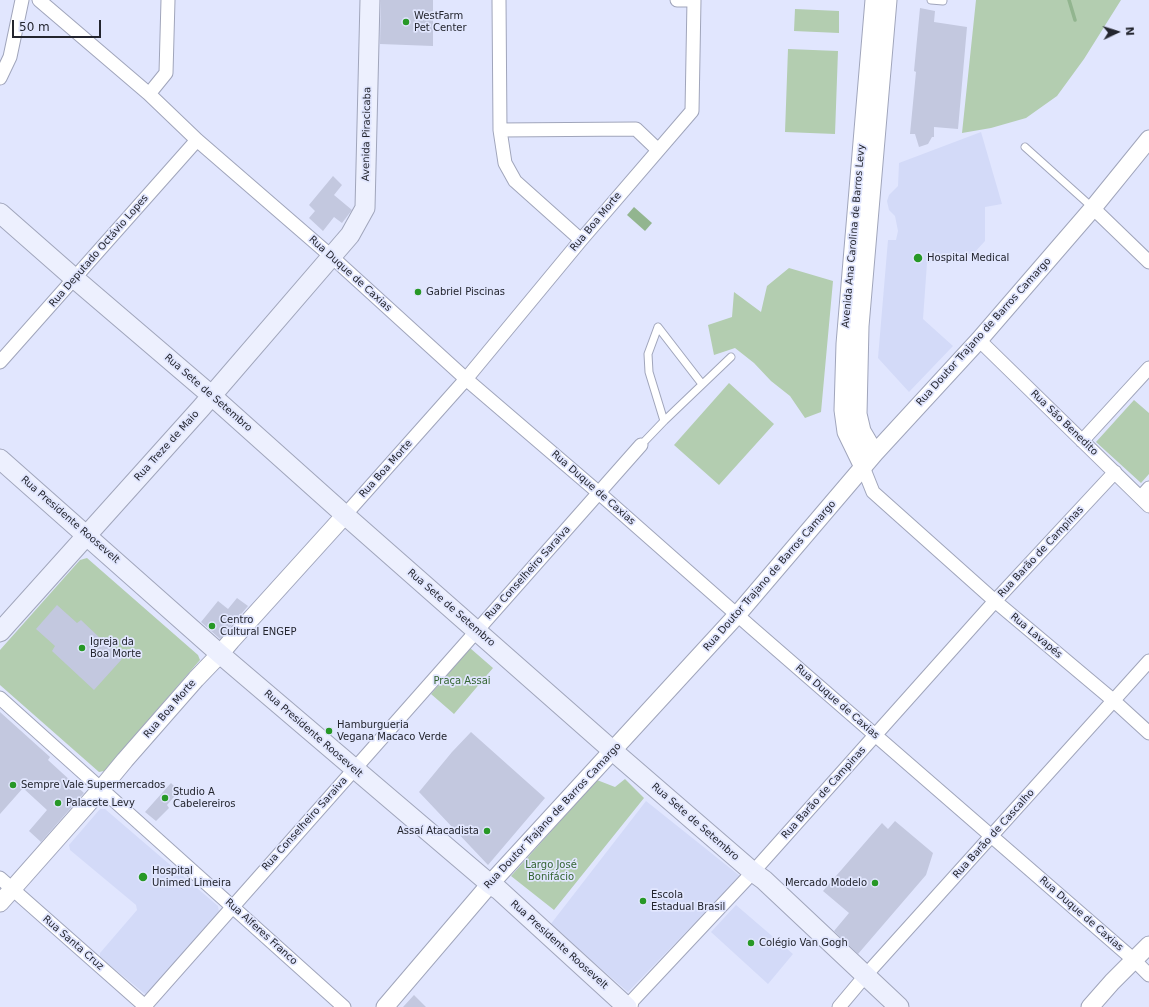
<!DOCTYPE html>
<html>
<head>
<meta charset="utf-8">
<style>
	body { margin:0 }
	#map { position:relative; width:1149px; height:1007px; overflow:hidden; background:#e1e6fe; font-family:"DejaVu Sans",sans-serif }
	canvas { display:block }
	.north { position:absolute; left:1097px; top:12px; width:40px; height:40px; -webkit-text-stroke:3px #e1e6fe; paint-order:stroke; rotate:86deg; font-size:11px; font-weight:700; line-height:16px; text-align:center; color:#23252e }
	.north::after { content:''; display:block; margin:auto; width:14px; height:18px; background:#23252e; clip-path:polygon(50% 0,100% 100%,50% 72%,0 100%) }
	.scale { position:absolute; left:12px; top:20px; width:89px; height:18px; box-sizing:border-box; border:2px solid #23252e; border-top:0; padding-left:5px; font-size:12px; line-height:14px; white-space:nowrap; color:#23252e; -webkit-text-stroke:3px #e1e6fe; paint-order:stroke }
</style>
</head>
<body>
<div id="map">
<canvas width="1149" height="1007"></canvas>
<div class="north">N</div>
<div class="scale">50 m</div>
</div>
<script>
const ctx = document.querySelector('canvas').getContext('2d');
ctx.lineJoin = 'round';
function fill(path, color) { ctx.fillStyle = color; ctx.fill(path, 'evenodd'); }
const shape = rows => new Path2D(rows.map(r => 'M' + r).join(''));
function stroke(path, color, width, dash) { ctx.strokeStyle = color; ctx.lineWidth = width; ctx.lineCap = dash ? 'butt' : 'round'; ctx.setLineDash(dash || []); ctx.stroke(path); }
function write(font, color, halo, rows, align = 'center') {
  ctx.font = font + ' "DejaVu Sans",sans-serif'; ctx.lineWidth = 3.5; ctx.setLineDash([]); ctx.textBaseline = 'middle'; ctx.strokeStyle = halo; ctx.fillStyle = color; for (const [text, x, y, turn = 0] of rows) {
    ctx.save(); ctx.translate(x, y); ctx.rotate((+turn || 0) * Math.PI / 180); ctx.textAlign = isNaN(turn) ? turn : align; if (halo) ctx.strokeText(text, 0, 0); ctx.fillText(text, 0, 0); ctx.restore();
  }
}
const built = shape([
	[981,132,1002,204,985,207,985,241,974,253,927,263,923,319,953,346,909,392,878,358,888,240,896,240,898,231,895,216,889,210,887,201,889,195,898,186,899,163],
	[646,801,740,876,628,992,550,925],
	[100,809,105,809,218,906,219,912,150,993,145,994,100,957,100,953,137,910,136,905,70,850,69,845],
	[736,905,793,954,768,984,711,932]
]);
const green = shape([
	[976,0,1121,0,1084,59,1057,96,1026,118,991,128,962,133],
	[795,9,839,11,839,33,794,31],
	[788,49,838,51,835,134,785,132],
	[789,268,833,281,821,412,805,418,790,396,771,381,754,363,735,348,714,355,708,325,732,317,734,292,761,312,767,286],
	[729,383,774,424,719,485,674,445],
	[1134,400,1149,413,1149,474,1141,483,1096,442],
	[87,558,198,655,200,660,104,771,99,772,0,685,0,650,80,560],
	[470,648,493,668,454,714,431,694],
	[625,779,644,798,554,910,511,876,597,780,615,787]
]);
const water = shape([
	[634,207,652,223,645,231,627,215]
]);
const stream = shape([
	[1069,0,1075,20]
]);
const building = shape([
	[381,0,433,0,433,46,380,44],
	[920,8,935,11,934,22,967,27,958,129,934,127,934,137,932,137,928,144,919,147,915,134,910,134,916,72,914,71],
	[333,176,342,185,334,195,352,210,342,223,334,217,323,231,309,218,315,211,309,205],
	[237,598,248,606,220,639,201,622,218,601,228,609],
	[57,605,77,623,81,620,122,659,94,690,52,651,55,646,36,629],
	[0,712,50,757,48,760,84,793,41,842,29,831,47,810,23,788,0,814],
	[471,732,545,798,488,865,419,792,452,752],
	[171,783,179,791,167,805,169,808,156,821,145,812],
	[895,821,933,853,926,875,858,954,834,931,849,913,823,891,882,823,888,829],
	[414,995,426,1007,403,1007]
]);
const service = shape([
	[931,0,943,1],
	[1025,147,1093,208],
	[658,327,648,354,649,372,664,421],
	[658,327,702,384],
	[641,445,664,421,731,357]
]);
const minor = shape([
	[39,0,149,94,197,140,332,257,466,379,599,493,752,628,1134,960,1149,975],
	[499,0,500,130,505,163,515,181,581,240],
	[677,0,694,0],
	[0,78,10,57,22,0],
	[149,94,166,73,168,0],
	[500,130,636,129,658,150],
	[1093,208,1149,262],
	[979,340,1149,506],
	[0,362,197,140],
	[1082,441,1149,368],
	[863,467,873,492,995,601,1114,701,1149,733],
	[1141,497,1149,488],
	[345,515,466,379,581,240,692,111,694,0],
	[0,698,344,1007],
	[0,878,146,1007],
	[145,1006,641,445],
	[631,1007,632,1001,753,872,995,601,1115,472],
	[839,1007,865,976,1149,661]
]);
const tertiary = shape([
	[875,453,862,431,858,414,860,326,888,0],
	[863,467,846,432,843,410,845,344,874,0],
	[0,903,101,789,125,760,196,679,220,654,231,641,345,515],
	[385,1007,490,884,737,615,875,453,979,340,1093,208,1149,139],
	[1090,1007,1112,982,1149,945]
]);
const secondary = shape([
	[0,213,74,278,212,396,345,515,613,751,753,872,764,880,899,1007],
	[0,459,220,654,490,884,499,890,627,1007],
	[0,632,201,408,350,235,365,208,370,0]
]);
const markers = [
	[406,22,4,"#279826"],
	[918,258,5,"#279826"],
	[418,292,4,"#279826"],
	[212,626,4,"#279826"],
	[82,648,4,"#279826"],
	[329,731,4,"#279826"],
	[13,785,4,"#279826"],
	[165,798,4,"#279826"],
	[58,803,4,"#279826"],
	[487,831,4,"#279826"],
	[143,877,5,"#279826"],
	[875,883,4,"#279826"],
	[643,901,4,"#279826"],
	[751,943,4,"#279826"]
];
const poiNames = [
	["WestFarm",414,16],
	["Pet Center",414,28],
	["Hospital Medical",927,258],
	["Gabriel Piscinas",426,292],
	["Centro",220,620],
	["Cultural ENGEP",220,632],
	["Igreja da",90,642],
	["Boa Morte",90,654],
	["Hamburgueria",337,725],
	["Vegana Macaco Verde",337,737],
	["Sempre Vale Supermercados",21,785],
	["Studio A",173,792],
	["Cabelereiros",173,804],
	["Palacete Levy",66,803],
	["Assaí Atacadista",479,831,"right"],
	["Hospital",152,871],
	["Unimed Limeira",152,883],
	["Mercado Modelo",867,883,"right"],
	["Escola",651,895],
	["Estadual Brasil",651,907],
	["Colégio Van Gogh",759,943]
];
const streetNames = [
	["Avenida Piracicaba",367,134,-89],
	["Rua Boa Morte",596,222,-50],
	["Avenida Ana Carolina de Barros Levy",854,236,-85],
	["Rua Deputado Octávio Lopes",99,251,-49],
	["Rua Duque de Caxias",350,274,42],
	["Rua Doutor Trajano de Barros Camargo",984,332,-48],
	["Rua Sete de Setembro",208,393,41],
	["Rua São Benedito",1064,423,44],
	["Rua Treze de Maio",167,446,-48],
	["Rua Boa Morte",386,469,-48],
	["Rua Duque de Caxias",593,488,41],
	["Rua Presidente Roosevelt",70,520,41],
	["Rua Barão de Campinas",1041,552,-47],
	["Rua Conselheiro Saraiva",528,573,-48],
	["Rua Doutor Trajano de Barros Camargo",770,576,-49],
	["Rua Sete de Setembro",451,608,41],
	["Rua Lavapés",1036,636,40],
	["Rua Duque de Caxias",837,702,41],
	["Rua Boa Morte",170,709,-49],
	["Rua Presidente Roosevelt",313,734,41],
	["Rua Barão de Campinas",824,793,-48],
	["Rua Doutor Trajano de Barros Camargo",553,816,-47],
	["Rua Sete de Setembro",695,822,41],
	["Rua Conselheiro Saraiva",305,824,-48],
	["Rua Barão de Cascalho",994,834,-48],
	["Rua Duque de Caxias",1081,914,41],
	["Rua Alferes Franco",261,932,42],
	["Rua Santa Cruz",73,943,41],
	["Rua Presidente Roosevelt",559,945,42]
];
const parkNames = [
	["Praça Assai",462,681],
	["Largo José",551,865],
	["Bonifácio",551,877]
];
fill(built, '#d3daf8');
fill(green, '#b3cdb0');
fill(water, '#92b58f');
stroke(stream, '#92b58f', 3.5);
fill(building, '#c3c8df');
stroke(service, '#a0a5bb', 9);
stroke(minor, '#a0a5bb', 15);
stroke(tertiary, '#a0a5bb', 19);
stroke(secondary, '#a0a5bb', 21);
stroke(service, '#fff', 7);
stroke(minor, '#fff', 13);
stroke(tertiary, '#fff', 17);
stroke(secondary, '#edf0fe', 19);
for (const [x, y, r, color] of markers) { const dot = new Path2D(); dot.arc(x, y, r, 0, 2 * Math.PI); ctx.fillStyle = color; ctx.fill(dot); stroke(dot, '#e1e6fe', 1.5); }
write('10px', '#23252e', '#e1e6fe', poiNames, 'left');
write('10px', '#23252e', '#e1e6fe', streetNames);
write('10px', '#346532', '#e1e6fe', parkNames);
</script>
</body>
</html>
